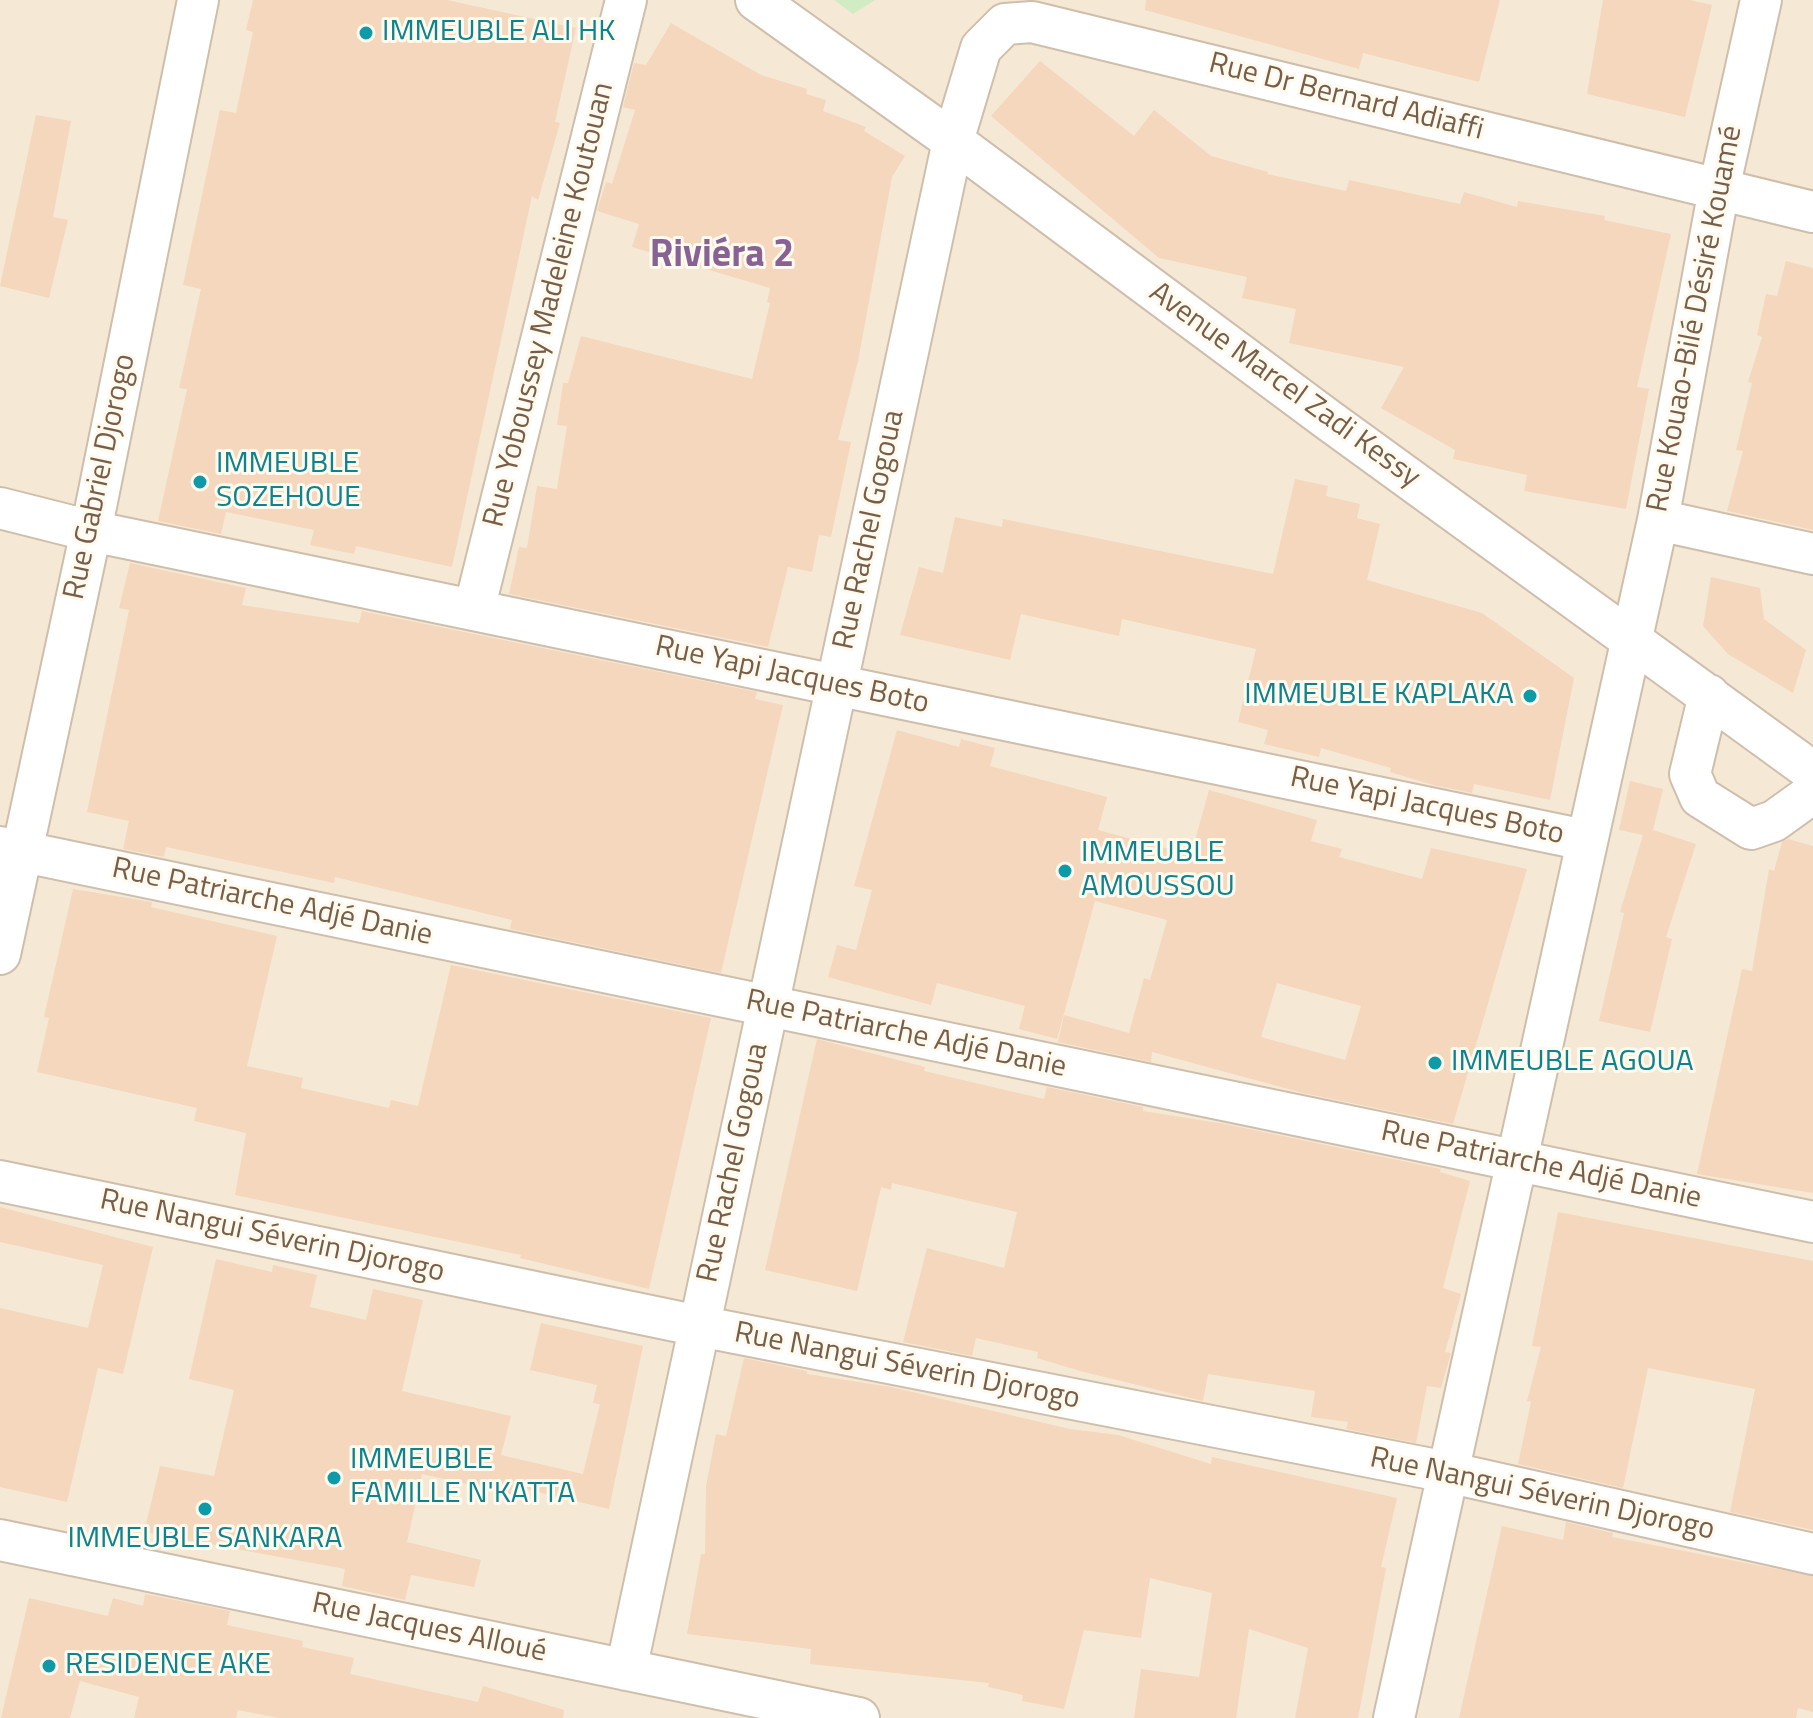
<!DOCTYPE html>
<html>
<head>
<meta charset="utf-8">
<style>
	body { margin:0 }
	canvas { display:block; background:#fdf6e7 }
</style>
</head>
<body>
<canvas width="1813" height="1718"></canvas>
<script>
const ctx = document.querySelector('canvas').getContext('2d');
ctx.lineJoin = 'round';
function fill(path, color) { ctx.fillStyle = color; ctx.fill(path, 'evenodd'); }
const shape = rows => new Path2D(rows.map(r => 'M' + r).join(''));
function stroke(path, color, width, dash) { ctx.strokeStyle = color; ctx.lineWidth = width; ctx.lineCap = dash ? 'butt' : 'round'; ctx.setLineDash(dash || []); ctx.stroke(path); }
function write(font, color, halo, rows, align = 'center') {
  ctx.font = font + ' "Titillium Web",sans-serif'; ctx.lineWidth = 6; ctx.setLineDash([]); ctx.textBaseline = 'middle'; ctx.strokeStyle = halo; ctx.fillStyle = color; for (const [text, x, y, turn = 0] of rows) {
    ctx.save(); ctx.translate(x, y); ctx.rotate((+turn || 0) * Math.PI / 180); ctx.textAlign = isNaN(turn) ? turn : align; if (halo) ctx.strokeText(text, 0, 0); ctx.fillText(text, 0, 0); ctx.restore();
  }
}
const residential = shape([
	[0,0,1813,0,1813,1718,0,1718]
]);
const green = shape([
	[834,0,875,0,853,14]
]);
const building = shape([
	[253,0,447,0,576,28,555,122,560,123,538,200,532,196,452,567,356,546,354,554,310,545,314,530,226,512,221,534,158,521,187,389,179,388,201,289,183,285,220,110,236,113,253,32,246,30],
	[1146,0,1500,0,1479,82,1363,53,1359,69,1145,10],
	[1603,0,1690,0,1712,5,1685,117,1587,94],
	[671,23,761,75,807,89,806,94,826,100,823,111,866,127,864,131,905,156,892,177,858,361,838,440,851,442,831,537,819,535,812,572,788,567,768,647,509,594,519,547,527,548,537,486,557,489,567,426,557,425,563,383,568,383,581,336,752,379,770,303,767,302,770,288,632,247,639,224,597,211,606,182,612,184,635,110,623,107,634,63,646,65],
	[1040,61,1134,136,1154,110,1211,156,1268,172,1267,174,1346,191,1349,180,1460,204,1464,192,1517,207,1518,201,1605,216,1604,220,1671,234,1637,387,1649,389,1626,509,1524,491,1527,475,1453,459,1455,450,1381,408,1404,367,1289,343,1296,309,1242,298,1247,277,1159,258,991,116],
	[36,115,71,121,53,217,68,220,49,298,0,286],
	[1786,261,1813,268,1813,530,1727,511,1743,451,1736,450,1752,383,1748,382,1762,337,1757,335,1766,294,1777,296],
	[1295,479,1328,486,1326,496,1360,504,1357,518,1380,524,1367,580,1482,613,1574,678,1550,800,1474,784,1472,793,1433,785,1390,772,1391,768,1321,748,1319,757,1264,744,1268,730,1238,722,1256,649,1122,619,1119,636,1021,614,1010,660,900,635,919,567,943,573,955,517,1002,527,1003,519,1273,574],
	[130,563,246,588,242,605,359,623,362,611,757,692,755,699,783,705,721,973,510,929,512,920,335,877,334,883,166,847,164,857,123,849,129,821,87,812,129,610,119,608],
	[1711,577,1760,588,1764,619,1806,650,1793,693,1728,654,1703,626],
	[897,730,959,747,961,739,995,748,990,766,1107,797,1098,830,1191,855,1209,790,1317,820,1311,841,1342,849,1339,857,1422,879,1431,848,1527,869,1453,1124,1303,1093,1152,1052,1151,1062,1058,1042,1064,1015,1129,1033,1144,978,1150,980,1167,920,1095,901,1057,1039,1019,1029,1025,1006,937,983,931,1005,828,977,837,945,856,950,872,890,854,886],
	[1277,983,1361,1006,1345,1060,1261,1037],
	[1630,781,1663,789,1653,830,1696,844,1666,937,1672,939,1650,1032,1599,1021,1624,913,1620,912,1643,835,1619,830],
	[1788,839,1813,846,1813,1193,1697,1174,1742,969,1752,971,1769,869,1774,871,1782,842],
	[73,889,152,902,151,907,277,936,247,1066,303,1078,301,1088,389,1108,391,1100,418,1106,451,965,711,1018,649,1289,520,1258,521,1255,235,1195,246,1133,194,1121,197,1108,37,1072,49,1018,44,1017],
	[817,1039,925,1067,924,1071,1044,1099,1047,1087,1143,1107,1143,1111,1225,1124,1441,1169,1440,1172,1470,1181,1443,1288,1461,1294,1445,1352,1451,1353,1441,1388,1427,1386,1416,1443,1346,1429,1348,1422,1311,1417,1315,1391,1208,1374,1203,1401,1080,1371,1037,1358,1038,1352,976,1338,972,1356,903,1342,927,1248,1004,1268,1017,1212,892,1183,891,1190,881,1187,857,1291,765,1270],
	[0,1207,153,1247,123,1374,98,1368,67,1502,0,1487,0,1308,88,1328,103,1265,0,1242],
	[1558,1212,1813,1261,1813,1530,1730,1512,1755,1389,1648,1368,1623,1488,1518,1464,1531,1402,1527,1401,1541,1347,1532,1346],
	[216,1259,272,1272,273,1265,317,1275,310,1307,366,1320,373,1289,423,1300,402,1391,511,1416,501,1455,583,1474,600,1404,593,1403,597,1385,530,1370,541,1323,643,1346,609,1509,524,1489,522,1497,422,1474,407,1542,481,1560,474,1587,411,1575,405,1600,342,1586,345,1569,144,1532,160,1466,214,1476,234,1390,189,1379],
	[744,1358,807,1371,807,1374,891,1387,1070,1429,1118,1435,1211,1464,1212,1457,1397,1498,1381,1567,1386,1568,1358,1718,1295,1718,1308,1648,1249,1629,1236,1718,1134,1718,1141,1669,1199,1677,1212,1593,1150,1578,1141,1638,1084,1630,1064,1709,1022,1701,1023,1695,988,1687,989,1683,810,1664,811,1649,687,1634,701,1554,705,1554,706,1486,716,1434,726,1436],
	[1566,1522,1613,1533,1612,1537,1813,1576,1813,1712,1798,1708,1796,1718,1459,1718,1502,1526,1563,1540],
	[145,1594,230,1611,227,1625,303,1641,302,1647,354,1658,350,1674,478,1702,483,1686,564,1710,563,1718,279,1718,238,1710,236,1718,134,1718,139,1697,80,1681,70,1718,1,1718,29,1598,108,1616,113,1598,143,1606]
]);
const minor = shape([
	[756,0,953,141,1327,419,1813,772],
	[0,508,91,531,1585,840],
	[1658,520,1813,554],
	[474,610,626,0],
	[1709,695,1690,774,1700,797,1751,829,1774,821,1813,793],
	[0,847,1813,1222],
	[0,954,91,531,198,0],
	[0,1181,699,1326,1447,1472,1813,1554],
	[0,1540,859,1718],
	[626,1670,953,141,981,48,1005,24,1032,22,1813,212],
	[1394,1718,1658,520,1719,189,1761,0]
]);
const markers = [
	[366,33,8,"#0f9aa8"],
	[200,482,8,"#0f9aa8"],
	[1530,696,8,"#0f9aa8"],
	[1065,871,8,"#0f9aa8"],
	[1435,1063,8,"#0f9aa8"],
	[334,1478,8,"#0f9aa8"],
	[205,1509,8,"#0f9aa8"],
	[49,1666,8,"#0f9aa8"]
];
const cultureNames = [
	["IMMEUBLE ALI HK",382,33],
	["IMMEUBLE",216,465],
	["SOZEHOUE",216,499],
	["IMMEUBLE KAPLAKA",1514,696,"right"],
	["IMMEUBLE",1081,854],
	["AMOUSSOU",1081,888],
	["IMMEUBLE AGOUA",1451,1063],
	["IMMEUBLE",350,1461],
	["FAMILLE N'KATTA",350,1495],
	["IMMEUBLE SANKARA",205,1540,"center"],
	["RESIDENCE AKE",65,1666]
];
const streetNames = [
	["Rue Dr Bernard Adiaffi",1346,98,14],
	["Rue Yoboussey Madeleine Koutouan",550,305,-76],
	["Rue Kouao-Bilé Désiré Kouamé",1696,319,-79],
	["Avenue Marcel Zadi Kessy",1284,386,36],
	["Rue Gabriel Djorogo",101,477,-78],
	["Rue Rachel Gogoua",870,530,-78],
	["Rue Yapi Jacques Boto",792,676,12],
	["Rue Yapi Jacques Boto",1427,807,12],
	["Rue Patriarche Adjé Danie",272,903,12],
	["Rue Patriarche Adjé Danie",906,1035,12],
	["Rue Rachel Gogoua",734,1163,-78],
	["Rue Patriarche Adjé Danie",1541,1166,12],
	["Rue Nangui Séverin Djorogo",272,1237,12],
	["Rue Nangui Séverin Djorogo",907,1367,11],
	["Rue Nangui Séverin Djorogo",1542,1495,12],
	["Rue Jacques Alloué",429,1629,12]
];
const districtNames = [
	["Riviéra 2",722,257]
];
fill(residential, '#f5e9d5');
fill(green, '#d1ecc4');
fill(building, '#f4d7bd');
stroke(minor, '#cfbeac', 44);
stroke(minor, '#fff', 40);
for (const [x, y, r, color] of markers) { const dot = new Path2D(); dot.arc(x, y, r, 0, 2 * Math.PI); ctx.fillStyle = color; ctx.fill(dot); stroke(dot, '#fffaee', 3); }
write('30px', '#0d838f', '#fffaee', cultureNames, 'left');
write('30px', '#785e4a', '#fffaee', streetNames);
write('bold 38px', '#876294', '#fffaee', districtNames);
</script>
</body>
</html>
